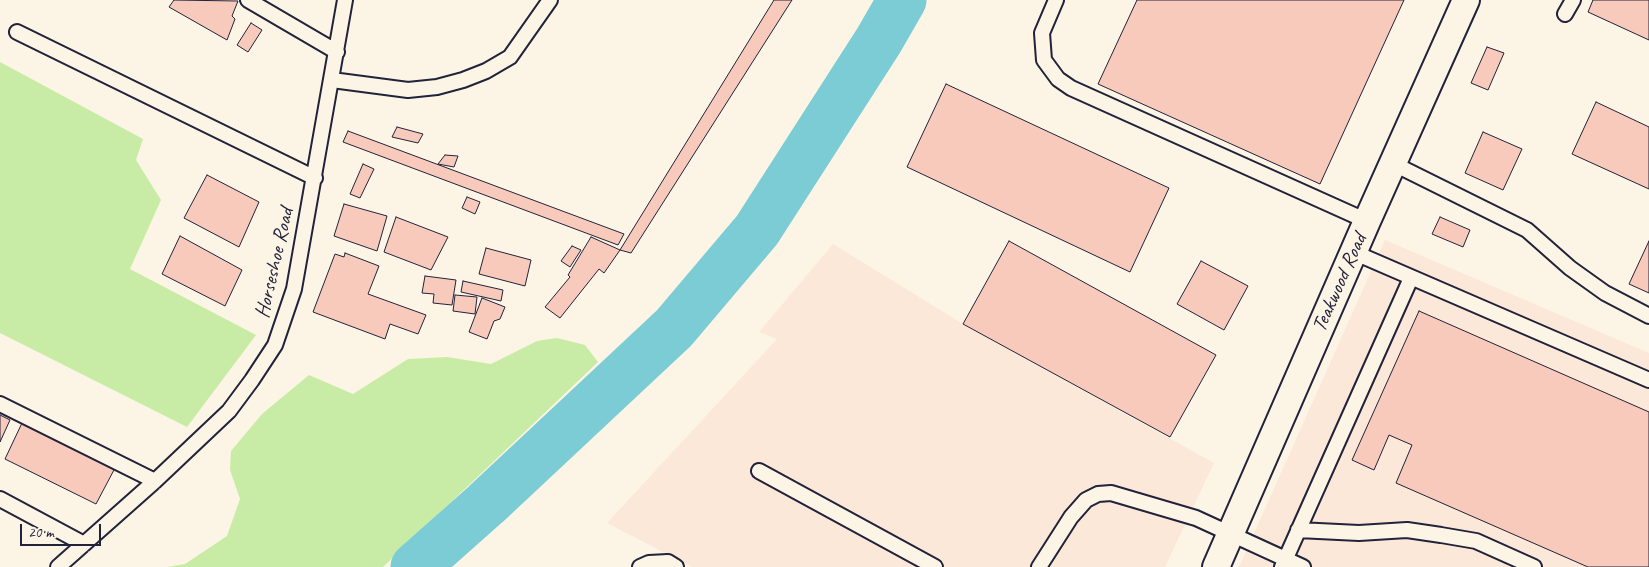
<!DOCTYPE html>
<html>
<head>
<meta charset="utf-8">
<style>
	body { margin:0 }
	#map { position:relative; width:1649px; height:567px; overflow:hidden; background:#fcf5e5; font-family:Caveat,sans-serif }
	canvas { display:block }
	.scale { position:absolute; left:20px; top:524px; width:81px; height:22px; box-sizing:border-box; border:2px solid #22223b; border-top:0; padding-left:6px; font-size:15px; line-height:18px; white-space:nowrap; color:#22223b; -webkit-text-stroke:4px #fcf5e5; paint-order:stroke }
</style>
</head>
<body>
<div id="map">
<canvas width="1649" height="567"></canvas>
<div class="scale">20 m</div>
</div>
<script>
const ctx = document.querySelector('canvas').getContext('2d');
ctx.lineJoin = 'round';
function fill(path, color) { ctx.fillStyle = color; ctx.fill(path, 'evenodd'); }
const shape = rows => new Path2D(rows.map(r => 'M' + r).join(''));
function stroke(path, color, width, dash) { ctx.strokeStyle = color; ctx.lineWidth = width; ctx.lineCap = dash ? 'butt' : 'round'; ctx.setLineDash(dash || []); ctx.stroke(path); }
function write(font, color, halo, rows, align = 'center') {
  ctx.font = font + ' Caveat,sans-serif'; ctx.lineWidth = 4; ctx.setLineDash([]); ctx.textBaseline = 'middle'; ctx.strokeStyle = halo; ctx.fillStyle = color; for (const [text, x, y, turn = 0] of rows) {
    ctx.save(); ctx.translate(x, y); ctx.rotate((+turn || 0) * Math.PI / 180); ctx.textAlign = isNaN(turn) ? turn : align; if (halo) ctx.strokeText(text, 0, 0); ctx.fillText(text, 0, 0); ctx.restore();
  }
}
const built = shape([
	[1385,240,1649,353,1649,567,1239,567],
	[833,244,963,324,1214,463,1165,567,692,567,607,523,777,339,759,332]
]);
const green = shape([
	[0,62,143,139,136,160,161,200,130,269,256,335,187,427,0,333],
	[557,338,585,345,598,362,383,567,167,567,185,564,227,536,240,499,230,470,231,451,262,414,309,375,353,394,408,359,447,357,491,364,537,341]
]);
const river = shape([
	[415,567,486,504,674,328,757,230,879,40,902,0]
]);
const building = shape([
	[174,0,238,1,232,16,235,19,227,40,169,7,174,0],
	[774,0,792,0,631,253,620,250,774,0],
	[1137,0,1404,0,1320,184,1098,84,1137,0],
	[1593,0,1649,0,1649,40,1588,12,1593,0],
	[251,23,262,30,248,52,237,45,251,23],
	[1487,47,1504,53,1488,90,1471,83,1487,47],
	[946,84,1169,188,1130,272,907,167,946,84],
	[1596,102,1649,127,1649,189,1572,154,1596,102],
	[397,127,423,134,418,143,392,137,397,127],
	[348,131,624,234,618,245,343,142,348,131],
	[1483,132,1522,149,1503,190,1465,173,1483,132],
	[445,155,458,156,454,167,438,164,445,155],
	[363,164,374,169,360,198,350,194,363,164],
	[207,175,259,202,239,247,184,218,207,175],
	[467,197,480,202,475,214,462,208,467,197],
	[344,204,387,216,377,251,334,236,344,204],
	[396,217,448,237,431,270,384,252,396,217],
	[1440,217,1470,230,1463,247,1432,234,1440,217],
	[180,236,242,270,225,306,162,274,180,236],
	[591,237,620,250,604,273,599,269,560,318,545,307,570,277,568,275,591,237],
	[1009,241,1216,355,1170,437,963,324,1009,241],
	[1649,241,1649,293,1629,284,1649,241],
	[572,246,581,250,570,267,561,261,572,246],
	[486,248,531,260,525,286,479,274,486,248],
	[345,253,379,266,368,294,426,315,418,334,390,324,385,339,313,312,335,254,344,257,345,253],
	[1201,261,1248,286,1224,330,1177,304,1201,261],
	[425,276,456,280,452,305,433,303,434,294,422,293,425,276],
	[463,281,503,290,501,301,461,292,463,281],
	[455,295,477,297,475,314,453,311,455,295],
	[482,298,505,307,500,319,494,321,487,339,469,332,482,298],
	[1419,311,1649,412,1649,567,1588,567,1396,483,1412,445,1389,435,1374,470,1352,460,1419,311],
	[0,415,10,420,0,442,0,415],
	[22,423,115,468,96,504,5,459,22,423]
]);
const service = shape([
	[248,0,337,52],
	[1056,0,1042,33,1044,60,1058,79,1071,88,1367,221],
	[1565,14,1573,0],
	[17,32,315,178],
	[332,80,408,90,437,87,463,80,486,71,510,57,550,0],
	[1394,164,1527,230,1570,268,1605,293,1649,316],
	[1353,252,1649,380],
	[0,404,155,481],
	[759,471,935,567],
	[0,499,84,544],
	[1298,530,1359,533,1407,530,1441,535,1476,541,1534,567],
	[58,567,155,481,229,411,252,380,275,345,294,289,345,0],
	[640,567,649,563,668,562,676,567],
	[1039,567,1071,517,1086,500,1098,494,1111,493,1196,518,1303,567],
	[1282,567,1411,278]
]);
const minor = shape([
	[1216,567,1367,221,1466,0]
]);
const streetNames = [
	["Horseshoe Road",275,263,-77],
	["Teakwood Road",1340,283,-66]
];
fill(built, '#fbe8d8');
fill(green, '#c8eca5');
stroke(river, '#7bccd5', 49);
fill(building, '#f8cabb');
stroke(building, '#22223b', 1);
stroke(service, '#22223b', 18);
stroke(minor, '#22223b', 30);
stroke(service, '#fcf5e5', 14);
stroke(minor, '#fcf5e5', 26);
write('21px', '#22223b', '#fcf5e5', streetNames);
</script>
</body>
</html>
